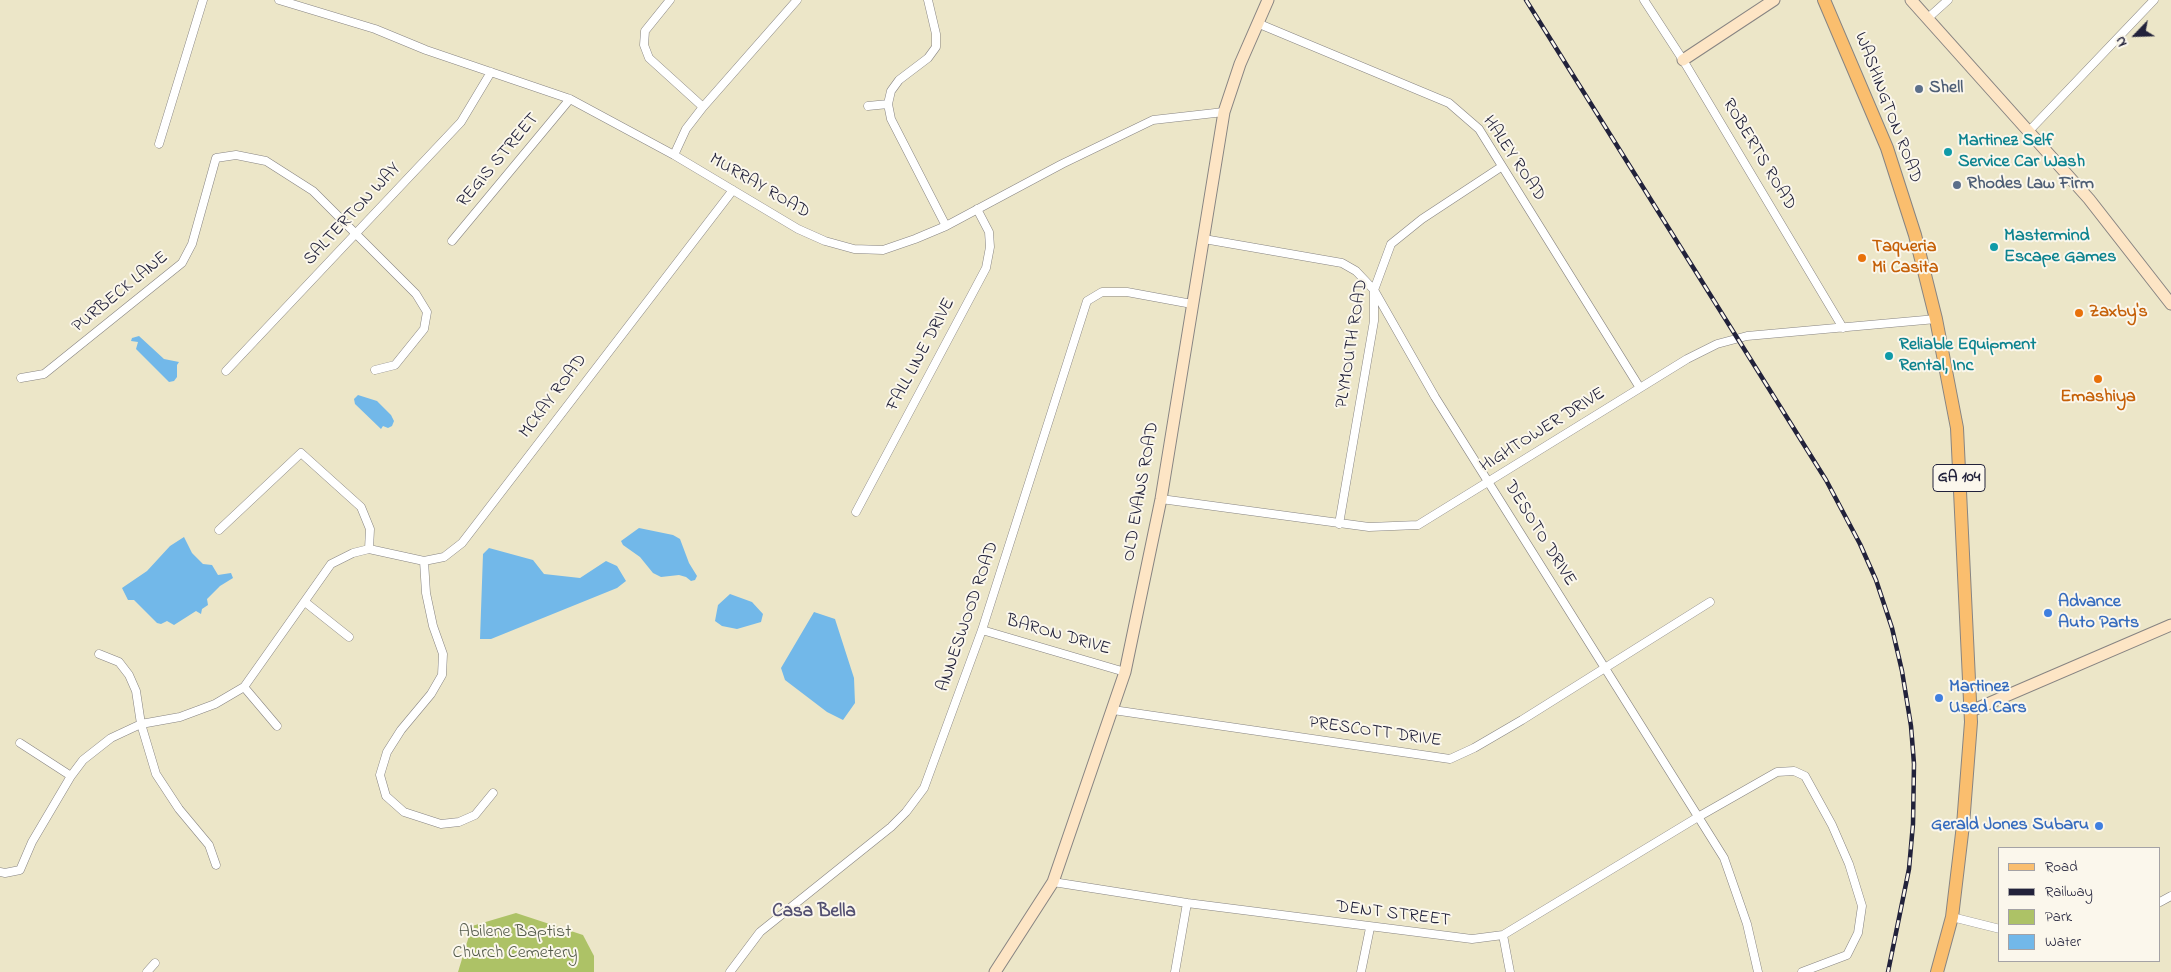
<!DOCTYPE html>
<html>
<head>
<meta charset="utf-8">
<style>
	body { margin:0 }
	#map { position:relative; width:2171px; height:972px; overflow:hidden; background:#ece6c8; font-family:"Indie Flower",sans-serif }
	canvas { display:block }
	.legend { position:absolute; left:1998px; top:847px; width:162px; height:115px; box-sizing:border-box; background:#fbf7ec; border:1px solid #a4a2a5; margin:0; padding:6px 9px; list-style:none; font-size:15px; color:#22223b }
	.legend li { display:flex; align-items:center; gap:10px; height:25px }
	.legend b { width:25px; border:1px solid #a4a2a5 }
	.north { position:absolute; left:2111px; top:10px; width:50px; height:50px; -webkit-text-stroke:4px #fbf7ec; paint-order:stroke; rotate:246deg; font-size:14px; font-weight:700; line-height:20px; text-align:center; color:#22223b }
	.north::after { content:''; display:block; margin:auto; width:18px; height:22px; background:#22223b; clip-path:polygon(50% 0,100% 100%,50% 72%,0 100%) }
</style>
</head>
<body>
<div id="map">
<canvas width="2171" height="972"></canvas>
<ul class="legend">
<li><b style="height:6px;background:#fabe6e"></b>Road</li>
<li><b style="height:6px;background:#22223b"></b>Railway</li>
<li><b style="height:14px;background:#adc266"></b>Park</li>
<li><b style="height:14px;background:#72b8e9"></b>Water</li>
</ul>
<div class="north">N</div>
</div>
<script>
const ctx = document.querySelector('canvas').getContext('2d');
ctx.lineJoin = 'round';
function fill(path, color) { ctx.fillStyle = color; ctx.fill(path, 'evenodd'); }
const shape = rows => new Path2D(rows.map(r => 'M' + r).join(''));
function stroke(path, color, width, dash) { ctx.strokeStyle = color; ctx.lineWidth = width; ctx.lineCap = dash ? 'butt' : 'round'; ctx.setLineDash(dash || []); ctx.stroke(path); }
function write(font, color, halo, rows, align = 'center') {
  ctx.font = font + ' "Indie Flower",sans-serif'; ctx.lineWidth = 4; ctx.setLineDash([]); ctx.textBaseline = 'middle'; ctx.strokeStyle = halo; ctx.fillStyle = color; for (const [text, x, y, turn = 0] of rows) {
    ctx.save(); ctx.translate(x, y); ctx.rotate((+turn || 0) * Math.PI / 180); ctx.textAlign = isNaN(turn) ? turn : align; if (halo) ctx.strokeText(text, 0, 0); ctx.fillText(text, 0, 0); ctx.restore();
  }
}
const green = shape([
	[516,913,583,935,594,956,594,972,458,972,472,926]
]);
const water = shape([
	[139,336,164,359,179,362,177,365,177,377,174,381,169,382,136,349,138,342,131,341,132,338],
	[358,395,377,401,391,415,394,421,392,426,388,428,383,426,381,429,355,404,354,399],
	[639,528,673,535,680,539,689,563,697,576,695,580,691,581,686,577,679,575,661,577,653,573,640,557,623,545,621,541],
	[184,537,192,553,203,564,212,565,218,575,231,573,233,578,220,586,207,599,208,605,202,609,201,614,196,611,174,625,167,621,161,624,157,623,134,600,128,600,122,588,147,571,170,546],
	[489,548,533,560,544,574,580,578,606,561,617,566,626,581,617,588,491,639,480,639,483,554],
	[730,594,752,602,763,614,761,622,737,629,722,626,715,621,718,605],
	[814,612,835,619,854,678,855,703,843,720,827,712,785,680,781,668]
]);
const street = shape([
	[279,0,375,29,426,50,570,99,674,155,798,229,825,241,854,249,883,250,915,239,946,226,1062,164,1153,120,1224,112],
	[670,0,645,31,644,45,649,58,703,107],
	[928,0,936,34,936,47,928,58,899,80,891,91,888,104,891,119,946,226],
	[1644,0,1683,60,1843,328],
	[1928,18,1948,0],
	[1257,23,1449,103,1479,129,1640,388],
	[868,106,888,104],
	[2029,131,2154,0],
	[159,144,203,0],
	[674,155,686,129,703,107,797,0],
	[1204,239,1342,263,1356,271,1374,290,1435,397,1724,858,1747,924,1758,972],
	[452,241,570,99],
	[226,371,461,122,491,72],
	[21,378,44,374,182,263,192,244,216,158,236,155,266,161,313,191,416,294,427,312,424,329,395,365,375,370],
	[1161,499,1369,527,1418,525,1687,359,1717,344,1747,336,1936,319],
	[856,512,986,268,990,247,989,232,977,209],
	[1339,524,1374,321,1374,290,1391,244,1422,219,1501,167],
	[219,530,301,453,361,507,370,529,369,549],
	[424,561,426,593,433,626,443,654,442,675,431,694,401,730,387,752,380,775,386,796,404,812,441,824,459,822,475,815,493,793],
	[305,602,349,637],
	[982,630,1125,672],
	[99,654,119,662,129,675,136,691,141,724,156,774,179,809,209,845,216,865],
	[244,687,277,726],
	[1113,710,1450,759,1474,748,1522,720,1710,602],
	[20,743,71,776],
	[0,872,5,873,20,870,32,842,71,776,83,760,111,738,141,724,180,717,215,704,244,687,331,564,353,553,369,549,424,561,444,557,462,543,733,190],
	[1053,882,1187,903,1472,939,1503,935,1698,817,1777,772,1794,771,1805,776,1832,825,1849,864,1862,906,1858,933,1847,955,1802,972],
	[2160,902,2171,896],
	[1952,917,2000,929],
	[1503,935,1510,972],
	[147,972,155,963],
	[730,972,760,932,891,827,906,812,924,788,982,630,1087,301,1102,292,1127,292,1192,304],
	[1175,972,1187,903],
	[1361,972,1370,928]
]);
const secondary = shape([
	[1911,0,2089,199,2171,304],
	[1683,60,1774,0],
	[1971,711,2171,625],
	[995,972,1053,882,1125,672,1161,499,1224,112,1240,64,1268,0]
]);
const primary = shape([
	[1824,0,1887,148,1915,235,1936,319,1957,428,1971,722,1963,825,1952,917,1937,972]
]);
const rail = shape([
	[1526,0,1826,480,1860,544,1876,580,1892,628,1902,671,1911,726,1914,764,1913,824,1909,869,1888,972]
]);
const markers = [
	[1919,89,5,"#5c6f8a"],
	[1948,152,5,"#0f9aa8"],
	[1957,185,5,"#5c6f8a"],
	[1994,247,5,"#0f9aa8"],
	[1862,258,5,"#e8710a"],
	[2079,313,5,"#e8710a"],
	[1889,356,5,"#0f9aa8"],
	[2098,379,5,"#e8710a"],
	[2048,613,5,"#3f7fe0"],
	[1939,698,5,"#3f7fe0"],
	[2099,826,5,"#3f7fe0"]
];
const shields = [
	[1959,478,52]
];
const shieldNames = [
	["GA 104",1959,478]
];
const serviceNames = [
	["Shell",1929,89],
	["Rhodes Law Firm",1967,185]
];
const streetNames = [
	["WASHINGTON ROAD",1887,108,69],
	["ROBERTS ROAD",1758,155,59],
	["HALEY ROAD",1513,159,56],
	["REGIS STREET",499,161,-50],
	["MURRAY ROAD",759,187,30],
	["SALTERTON WAY",353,215,-47],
	["PURBECK LANE",121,293,-39],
	["PLYMOUTH ROAD",1353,344,-81],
	["FALL LINE DRIVE",922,355,-62],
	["MCKAY ROAD",554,397,-53],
	["HIGHTOWER DRIVE",1543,431,-32],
	["OLD EVANS ROAD",1142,492,-80],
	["DESOTO DRIVE",1539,534,58],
	["ANNESWOOD ROAD",969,617,-71],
	["BARON DRIVE",1058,636,16],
	["PRESCOTT DRIVE",1375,733,8],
	["DENT STREET",1393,915,7]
];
const cultureNames = [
	["Martinez Self",1958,142],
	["Service Car Wash",1958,163],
	["Mastermind",2004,237],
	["Escape Games",2004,258],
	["Reliable Equipment",1899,346],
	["Rental, Inc",1899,367]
];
const foodNames = [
	["Taqueria",1872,248],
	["Mi Casita",1872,269],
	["Zaxby's",2089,313],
	["Emashiya",2098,398,"center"]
];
const shopNames = [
	["Advance",2058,603],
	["Auto Parts",2058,624],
	["Martinez",1949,688],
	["Used Cars",1949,709],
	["Gerald Jones Subaru",2089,826,"right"]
];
const parkNames = [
	["Abilene Baptist",515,933],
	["Church Cemetery",515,954]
];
const neighbourhoodNames = [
	["Casa Bella",814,913]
];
fill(green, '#adc266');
fill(water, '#72b8e9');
stroke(street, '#878482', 9);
stroke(secondary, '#878482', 13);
stroke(primary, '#878482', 14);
stroke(street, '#fff', 8);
stroke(secondary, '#fde5c5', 11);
stroke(primary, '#fabe6e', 12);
stroke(rail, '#22223b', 4.5);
stroke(rail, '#fbf7ec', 2.5, [8]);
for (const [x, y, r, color] of markers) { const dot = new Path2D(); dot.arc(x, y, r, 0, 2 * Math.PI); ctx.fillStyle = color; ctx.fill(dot); stroke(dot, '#fbf7ec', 2); }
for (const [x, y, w] of shields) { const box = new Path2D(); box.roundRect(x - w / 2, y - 13.5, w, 27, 4); ctx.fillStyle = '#fbf7ec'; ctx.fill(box); stroke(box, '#22223b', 1); }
write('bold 16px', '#22223b', null, shieldNames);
write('bold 18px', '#4e5e75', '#fbf7ec', serviceNames, 'left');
write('18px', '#22223b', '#fbf7ec', streetNames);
write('bold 18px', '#0d838f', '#fbf7ec', cultureNames, 'left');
write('bold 18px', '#c56008', '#fbf7ec', foodNames, 'left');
write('bold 18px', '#366cbe', '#fbf7ec', shopNames, 'left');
write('18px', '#535a4a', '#fbf7ec', parkNames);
write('bold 19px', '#535072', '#fbf7ec', neighbourhoodNames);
</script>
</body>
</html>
